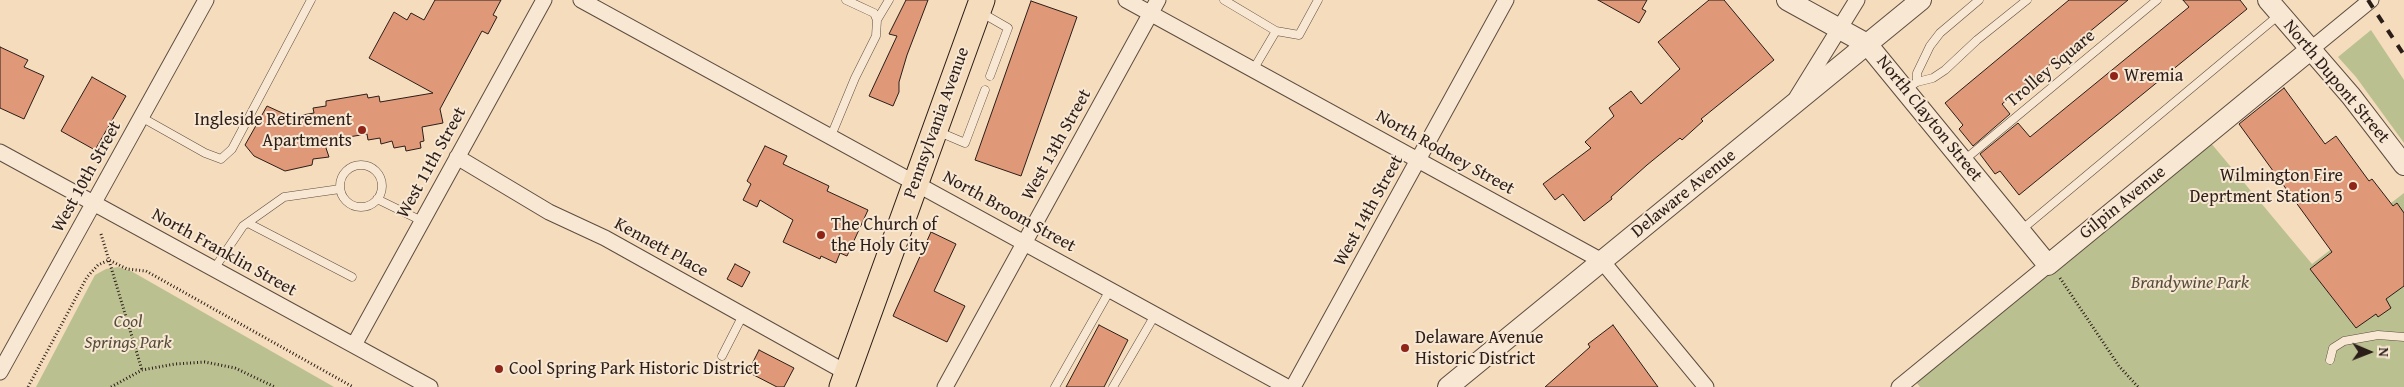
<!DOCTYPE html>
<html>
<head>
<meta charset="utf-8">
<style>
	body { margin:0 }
	#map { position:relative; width:2404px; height:387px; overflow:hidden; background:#f4dcbc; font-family:"Gentium Book Plus",serif }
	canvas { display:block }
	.north { position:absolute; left:2344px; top:327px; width:50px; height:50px; -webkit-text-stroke:4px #f8e8d3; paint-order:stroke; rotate:91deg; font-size:14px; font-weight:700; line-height:20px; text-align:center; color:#2b1d18 }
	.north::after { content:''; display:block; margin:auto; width:18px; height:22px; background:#2b1d18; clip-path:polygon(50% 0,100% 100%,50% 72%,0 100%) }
</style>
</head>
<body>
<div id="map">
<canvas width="2404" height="387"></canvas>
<div class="north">N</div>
</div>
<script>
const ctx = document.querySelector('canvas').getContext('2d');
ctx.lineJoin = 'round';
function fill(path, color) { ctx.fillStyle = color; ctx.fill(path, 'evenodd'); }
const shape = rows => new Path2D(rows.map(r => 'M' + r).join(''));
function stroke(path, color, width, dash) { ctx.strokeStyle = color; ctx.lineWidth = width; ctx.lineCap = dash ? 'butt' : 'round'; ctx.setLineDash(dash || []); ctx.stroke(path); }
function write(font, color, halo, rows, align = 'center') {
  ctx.font = font + ' "Gentium Book Plus",serif'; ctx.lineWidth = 4; ctx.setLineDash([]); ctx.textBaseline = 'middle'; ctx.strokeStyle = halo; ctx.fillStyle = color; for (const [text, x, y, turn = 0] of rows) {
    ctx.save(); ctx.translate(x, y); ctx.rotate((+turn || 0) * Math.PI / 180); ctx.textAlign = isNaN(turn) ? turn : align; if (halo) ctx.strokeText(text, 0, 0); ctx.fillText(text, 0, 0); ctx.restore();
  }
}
const green = shape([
	[2371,30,2404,80,2404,143,2356,77,2338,57],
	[2205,136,2312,264,2404,193,2404,387,1920,387,1912,377],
	[118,267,131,271,334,387,36,387,95,275,106,269]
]);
const building = shape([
	[435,0,501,0,493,15,497,17,488,34,482,31,440,109,443,123,422,127,424,141,420,142,421,148,406,151,405,146,394,148,392,141,381,144,380,138,368,140,367,134,336,139,337,143,325,145,329,157,313,159,312,165,285,171,254,156,245,145,267,106,291,117,314,113,313,108,326,106,326,101,367,94,368,98,379,96,380,102,433,93,369,58,394,12,407,20,411,13,424,20,435,0],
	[906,0,928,0,907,55,899,82,899,92,893,106,869,96,897,36,889,34,906,0],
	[1598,0,1647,0,1642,9,1646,11,1639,23,1598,0],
	[1709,0,1724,0,1774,60,1701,119,1703,121,1682,140,1680,138,1647,165,1611,197,1612,199,1584,221,1563,194,1555,200,1543,184,1591,148,1585,142,1614,116,1609,108,1631,91,1641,104,1680,69,1658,42,1709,0],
	[2069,0,2128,0,2002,104,2010,114,1973,146,1959,129,1963,125,1945,103,2069,0],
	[2183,0,2240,0,2247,9,2019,195,2000,171,1995,174,1980,154,2018,123,2030,137,2189,7,2183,0],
	[1031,1,1077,17,1021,176,975,160,1031,1],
	[0,47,28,60,24,67,44,76,24,119,0,108,0,47],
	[92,77,126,96,95,150,61,131,92,77],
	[2284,88,2325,144,2336,136,2369,181,2372,179,2393,206,2397,203,2404,213,2404,286,2386,299,2391,308,2378,317,2376,314,2356,328,2310,269,2332,252,2239,124,2284,88],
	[765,146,787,156,783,164,829,186,827,191,868,210,847,256,840,253,836,263,821,256,820,259,783,242,793,220,760,200,757,207,743,200,751,184,747,181,765,146],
	[931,232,956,244,934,291,965,306,947,342,893,316,931,232],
	[735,264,750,272,742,287,727,279,735,264],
	[1099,325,1128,340,1104,387,1066,387,1099,325],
	[1613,325,1658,387,1545,387,1590,347,1588,344,1613,325],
	[759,350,794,368,784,387,777,387,748,372,759,350]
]);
const path = shape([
	[101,234,142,370],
	[2060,278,2119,366,2138,387],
	[28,387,87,277,98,265,109,260,127,269,146,271,353,387],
	[111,387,142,370,175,364,205,362,235,368,275,387]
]);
const service = shape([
	[1224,0,1276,31],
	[982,13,1008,28,990,76],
	[877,20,889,0],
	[1253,70,1276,31,1299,35,1318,0],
	[1917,82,1917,73,1930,46,1940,33,1979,0],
	[1905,90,1917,82,1933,78,1945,70,1977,40,2027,0],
	[141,117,205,153,221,159,232,149,311,0],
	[939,132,965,143,985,90],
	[831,136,855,78,876,36,877,20,874,13,846,0],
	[1963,161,2157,0],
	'340 186a21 21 0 1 1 42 0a21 21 0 1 1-42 0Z',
	[377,199,422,221],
	[248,223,352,277],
	[2020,231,2279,15],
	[214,269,243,226,284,197,340,189],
	[722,356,743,315],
	[2330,360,2333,348,2344,341,2378,335,2404,337],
	[1055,387,1110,290],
	[1113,387,1155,315]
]);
const minor = shape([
	[581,0,1287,387],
	[1126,0,1602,261,1706,387],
	[2310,50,2371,0],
	[1797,97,1857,0],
	[0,152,430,387],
	[457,157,549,212,605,238,847,373],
	[354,345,544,0],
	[0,372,206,0],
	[945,387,1158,0],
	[1293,387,1506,0],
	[1899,387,2048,265]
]);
const tertiary = shape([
	[1787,0,1867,44,2048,265,2310,50],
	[2268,0,2351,96,2404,165],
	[1448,387,1921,0]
]);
const primary = shape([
	[842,387,982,0]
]);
const rail = shape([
	[2368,0,2404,55]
]);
const markers = [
	[2114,76,5,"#8f2418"],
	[362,130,5,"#8f2418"],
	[2353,186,5,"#8f2418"],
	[821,235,5,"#8f2418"],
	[1405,348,5,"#8f2418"],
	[499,369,5,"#8f2418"]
];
const streetNames = [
	["Trolley Square",2051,69,-40],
	["North Dupont Street",2336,82,50],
	["North Clayton Street",1929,119,51],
	["Pennsylvania Avenue",937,123,-70],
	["West 13th Street",1057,145,-61],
	["North Rodney Street",1445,153,29],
	["West 11th Street",432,163,-61],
	["West 10th Street",87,177,-61],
	["Delaware Avenue",1684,194,-39],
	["Gilpin Avenue",2123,203,-39],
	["West 14th Street",1369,211,-61],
	["North Broom Street",1009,212,29],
	["Kennett Place",661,248,29],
	["North Franklin Street",224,253,29]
];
const poiNames = [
	["Wremia",2124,76],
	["Ingleside Retirement",352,120,"right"],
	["Apartments",352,141,"right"],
	["Wilmington Fire",2343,176,"right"],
	["Deprtment Station 5",2343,197,"right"],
	["The Church of",831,225],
	["the Holy City",831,246],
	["Delaware Avenue",1415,338],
	["Historic District",1415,359],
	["Cool Spring Park Historic District",509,369]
];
const parkNames = [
	["Brandywine Park",2190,283],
	["Cool",128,322],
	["Springs Park",128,343]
];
fill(green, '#bbc091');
fill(building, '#df9979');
stroke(building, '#2b1d18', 1);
stroke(service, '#5d4d41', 9);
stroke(minor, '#5d4d41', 17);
stroke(tertiary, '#5d4d41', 22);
stroke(primary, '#2b1d18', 27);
stroke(path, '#2b1d18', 3, [1, 2.5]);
stroke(service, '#f8e8d3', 8);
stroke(minor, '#f8e8d3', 15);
stroke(tertiary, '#f8e8d3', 20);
stroke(primary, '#f4dcbc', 25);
stroke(rail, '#2b1d18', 4, [9, 9]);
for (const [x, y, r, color] of markers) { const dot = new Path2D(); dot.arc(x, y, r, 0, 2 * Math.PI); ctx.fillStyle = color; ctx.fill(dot); stroke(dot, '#f8e8d3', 2); }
write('18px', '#2b1d18', '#f8e8d3', streetNames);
write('18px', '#2b1d18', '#f8e8d3', poiNames, 'left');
write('italic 18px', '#564e3c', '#f8e8d3', parkNames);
</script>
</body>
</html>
